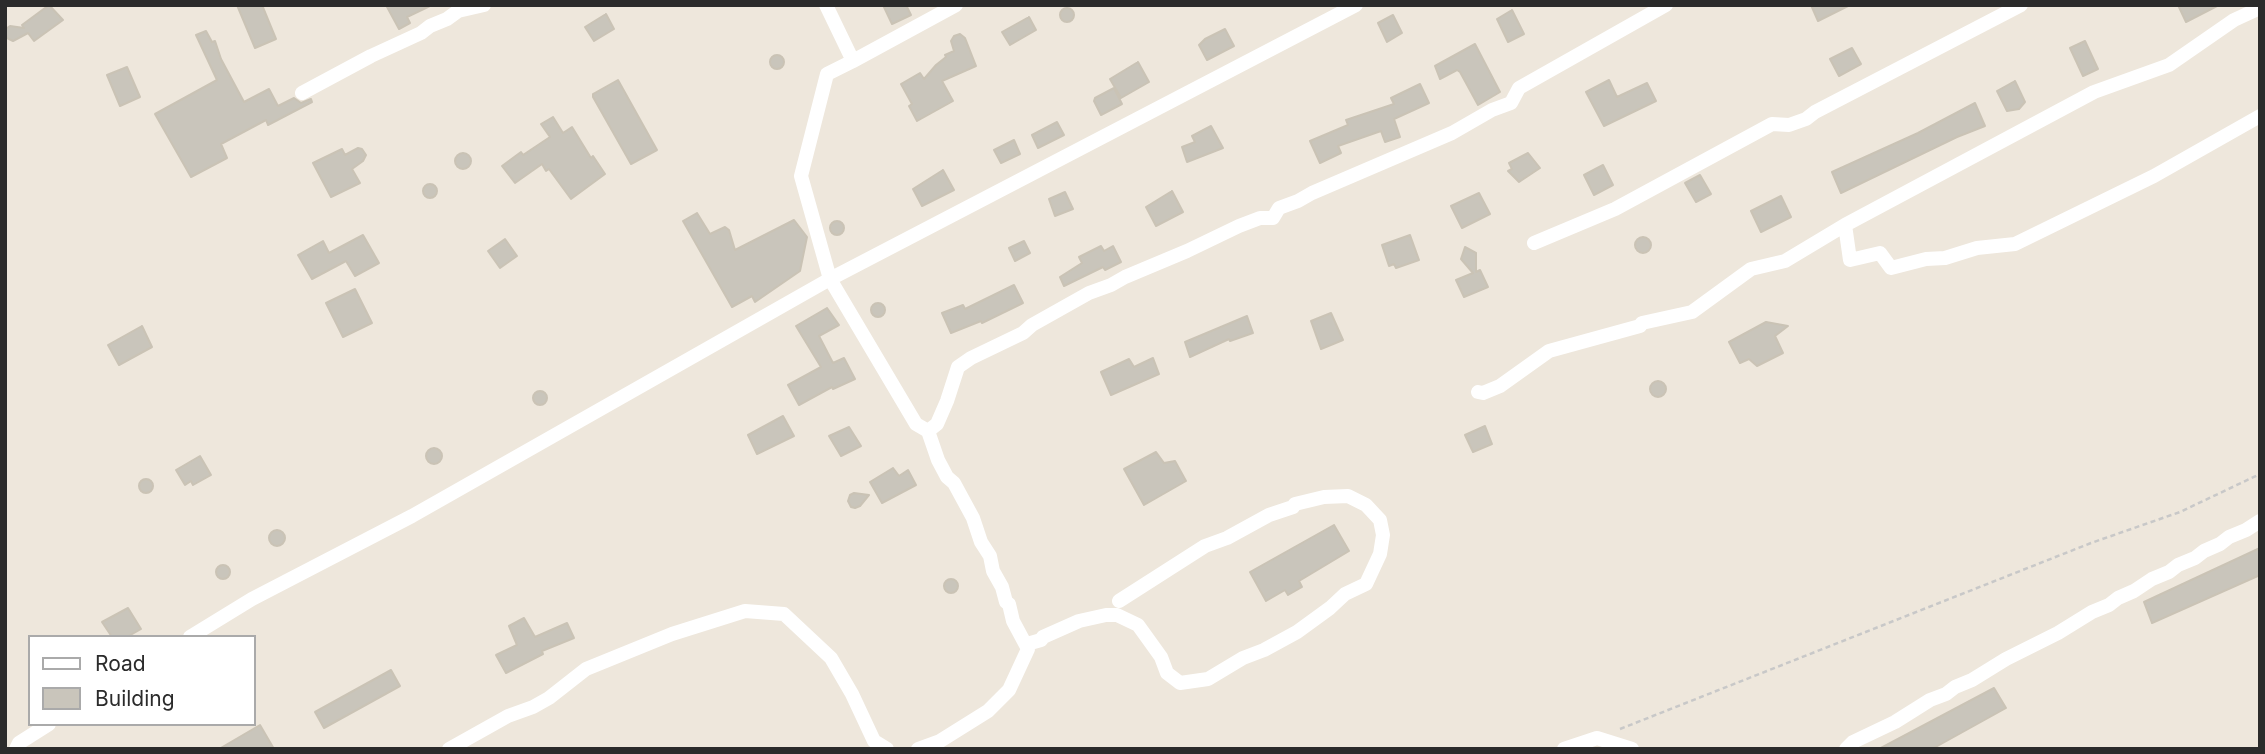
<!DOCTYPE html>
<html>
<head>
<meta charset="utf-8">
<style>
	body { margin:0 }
	#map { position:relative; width:2265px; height:754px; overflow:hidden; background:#eee7dc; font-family:Inter,sans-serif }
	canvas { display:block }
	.frame { position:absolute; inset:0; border:7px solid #2b2b2b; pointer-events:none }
	.legend { position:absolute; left:28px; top:635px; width:228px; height:91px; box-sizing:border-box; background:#fff; border:2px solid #aaa; margin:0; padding:9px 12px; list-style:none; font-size:21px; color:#2b2b2b }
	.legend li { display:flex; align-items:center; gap:14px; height:35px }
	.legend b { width:35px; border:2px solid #aaa }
</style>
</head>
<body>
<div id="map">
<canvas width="2265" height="754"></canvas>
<div class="frame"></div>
<ul class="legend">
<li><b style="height:9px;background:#fff"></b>Road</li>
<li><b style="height:19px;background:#c9c5bb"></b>Building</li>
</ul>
</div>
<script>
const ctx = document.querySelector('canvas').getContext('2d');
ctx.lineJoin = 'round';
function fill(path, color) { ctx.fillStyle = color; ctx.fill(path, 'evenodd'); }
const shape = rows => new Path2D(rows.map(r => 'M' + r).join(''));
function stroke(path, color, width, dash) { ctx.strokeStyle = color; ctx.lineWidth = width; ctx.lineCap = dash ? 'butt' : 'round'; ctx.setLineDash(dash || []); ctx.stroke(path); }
const building = shape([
	[49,5,63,20,34,41,28,33,13,41,7,38,5,31,7,28,10,26,24,28,22,25,49,5],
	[237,5,262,5,276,39,255,48,237,5],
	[386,5,432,5,407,17,410,23,399,29,386,5],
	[883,5,906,5,911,15,892,24,883,5],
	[1811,5,1850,5,1818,21,1811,5],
	[2178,5,2219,5,2186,22,2178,5],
	'1060 15a7 7 0 1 1 14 0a7 7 0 1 1-14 0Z',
	[1512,10,1524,34,1508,42,1497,19,1512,10],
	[606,14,614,29,594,41,585,27,606,14],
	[1393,15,1402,33,1387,42,1378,23,1393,15],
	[1029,17,1036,30,1010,45,1002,32,1029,17],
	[1225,29,1234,46,1207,60,1199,45,1205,39,1225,29],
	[206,31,212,42,215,41,221,59,244,102,269,89,278,106,294,98,301,103,311,99,312,102,268,125,266,120,221,144,227,158,191,177,155,114,217,80,196,35,206,31],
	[960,34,965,38,976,66,942,81,953,101,917,121,909,106,912,104,901,84,920,73,924,79,936,65,946,57,945,55,954,51,951,41,954,36,960,34],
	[2085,41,2098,69,2083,76,2070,48,2085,41],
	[1475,44,1500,92,1478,105,1460,72,1457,70,1440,79,1435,66,1475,44],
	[1852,48,1861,64,1839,76,1830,59,1852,48],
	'770 62a7 7 0 1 1 14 0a7 7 0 1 1-14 0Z',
	[1138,62,1149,82,1121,98,1110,79,1138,62],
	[127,67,140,97,120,106,107,75,127,67],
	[618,80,657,150,631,164,593,97,593,94,618,80],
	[1609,80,1617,97,1647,83,1656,101,1604,126,1586,92,1609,80],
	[2015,81,2025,102,2019,109,2007,111,1997,91,2015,81],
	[1420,84,1429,103,1394,119,1400,137,1385,142,1381,131,1338,146,1341,153,1320,163,1310,141,1348,125,1346,120,1394,104,1391,98,1420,84],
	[1114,88,1122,104,1101,115,1094,101,1095,98,1114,88],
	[1975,103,1985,126,1957,137,1841,193,1832,172,1918,133,1975,103],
	[553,117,563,133,572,127,591,158,593,156,605,174,571,199,549,169,546,171,542,164,515,183,502,166,521,152,523,155,550,137,541,124,553,117],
	[1057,122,1064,135,1038,148,1032,135,1057,122],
	[1211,126,1223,148,1187,162,1182,147,1195,142,1192,136,1211,126],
	[1014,140,1020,154,1001,163,994,150,1014,140],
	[358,148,362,149,366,155,363,161,352,169,360,183,331,197,313,163,342,149,345,155,358,148],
	[1528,153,1540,168,1519,182,1508,171,1512,169,1509,163,1528,153],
	'455 161a8 8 0 1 1 16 0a8 8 0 1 1-16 0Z',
	[1603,165,1613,185,1594,195,1584,175,1603,165],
	[943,170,954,190,922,206,913,189,943,170],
	[1700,175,1711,194,1696,202,1685,183,1700,175],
	'423 191a7 7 0 1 1 14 0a7 7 0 1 1-14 0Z',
	[1172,191,1183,212,1156,226,1146,207,1172,191],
	[1065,192,1073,209,1055,216,1049,199,1065,192],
	[1479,193,1490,214,1462,228,1451,206,1479,193],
	[1781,196,1791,217,1761,232,1751,211,1781,196],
	[697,213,710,234,725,227,729,230,735,250,794,220,807,237,800,271,755,302,752,296,732,307,683,221,697,213],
	'830 228a7 7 0 1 1 14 0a7 7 0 1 1-14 0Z',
	[363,235,379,263,355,276,346,261,312,279,298,255,323,241,329,253,363,235],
	[1410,235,1419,260,1396,268,1394,264,1389,266,1382,245,1410,235],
	'1635 245a8 8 0 1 1 16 0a8 8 0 1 1-16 0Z',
	[505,239,517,256,500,268,488,251,505,239],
	[1024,241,1030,253,1015,261,1009,248,1024,241],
	[1101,246,1104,251,1113,246,1121,262,1105,270,1103,267,1064,286,1060,277,1082,263,1079,257,1101,246],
	[1465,247,1476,253,1476,272,1480,270,1488,287,1464,297,1456,280,1473,273,1461,259,1465,247],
	[1014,285,1023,303,982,323,981,321,951,333,942,313,963,305,965,309,1014,285],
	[355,289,372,323,343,337,326,303,355,289],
	'871 310a7 7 0 1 1 14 0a7 7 0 1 1-14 0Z',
	[827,308,839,325,819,336,833,363,844,358,855,379,833,389,832,387,799,405,788,385,821,367,796,326,827,308],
	[1331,313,1343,340,1321,349,1311,321,1331,313],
	[1247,316,1253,333,1230,341,1229,339,1190,357,1185,342,1247,316],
	[1766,322,1788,326,1775,336,1783,353,1757,366,1749,359,1740,363,1729,342,1766,322],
	[142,326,152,347,119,365,108,345,142,326],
	[1153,358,1159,374,1111,395,1101,372,1129,359,1134,367,1153,358],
	'1650 389a8 8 0 1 1 16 0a8 8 0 1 1-16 0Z',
	'533 398a7 7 0 1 1 14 0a7 7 0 1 1-14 0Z',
	[783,416,794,436,757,454,748,435,783,416],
	[1485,426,1492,444,1473,452,1465,435,1485,426],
	[849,427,861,446,841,456,829,436,849,427],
	'426 456a8 8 0 1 1 16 0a8 8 0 1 1-16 0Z',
	[1156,452,1164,463,1175,461,1186,481,1144,505,1124,469,1156,452],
	[200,456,211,475,193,485,191,481,185,485,176,470,200,456],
	[893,468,899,476,908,470,916,485,882,503,870,482,893,468],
	'139 486a7 7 0 1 1 14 0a7 7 0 1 1-14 0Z',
	[854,493,869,495,860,506,855,508,851,507,848,501,850,495,854,493],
	[1334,525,1349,551,1299,581,1302,587,1288,595,1285,590,1266,601,1250,572,1334,525],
	'269 538a8 8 0 1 1 16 0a8 8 0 1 1-16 0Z',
	[2260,548,2260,575,2152,623,2144,602,2260,548],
	'216 572a7 7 0 1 1 14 0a7 7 0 1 1-14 0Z',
	'944 586a7 7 0 1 1 14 0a7 7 0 1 1-14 0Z',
	[128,608,141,629,127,637,112,637,102,622,128,608],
	[524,618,535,637,567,623,574,638,542,651,543,654,506,673,496,655,517,645,509,626,524,618],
	[391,670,400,686,324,728,315,712,391,670],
	[1994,688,2006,708,1932,749,1879,749,1994,688],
	[260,725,274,749,219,749,260,725]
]);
const path = shape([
	[1620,729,2091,543,2180,512,2260,474]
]);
const street = shape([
	[853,61,956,5],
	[302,93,371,56,421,33,430,26,447,19,458,11,484,5],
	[1845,225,2094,92,2169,65,2234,20,2260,8],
	[1534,243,1615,209,1772,124,1789,125,1806,119,1815,112,2021,5],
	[1478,392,1483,393,1500,386,1549,351,1640,326,1642,323,1692,312,1751,269,1785,261,1845,225,1850,260,1880,253,1891,268,1926,259,1945,258,1977,248,2015,244,2154,176,2260,116],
	[928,431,937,424,947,401,958,367,971,358,1023,333,1032,325,1089,293,1111,285,1125,277,1187,251,1239,226,1260,218,1273,218,1279,208,1298,201,1312,193,1452,133,1492,110,1511,103,1519,88,1666,5],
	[190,637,252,599,412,516,830,279,801,176,827,74,853,61,826,5],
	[1027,644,1041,640,1043,637,1079,621,1106,615,1117,615,1138,625,1161,657,1167,673,1180,683,1208,679,1243,658,1264,650,1297,632,1330,608,1345,594,1366,584,1380,554,1383,535,1380,520,1366,505,1348,496,1324,497,1295,504,1293,507,1269,515,1227,538,1205,546,1119,601],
	[16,749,19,743,49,724],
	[449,749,508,716,533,707,549,698,586,669,672,634,745,611,784,614,831,658,852,694,874,741,887,749],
	[918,749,940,741,988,711,1009,690,1028,649,1013,621,1009,604,1006,602,1002,587,993,571,990,556,981,542,973,518,954,483,947,477,938,460,928,431,916,424,830,279,1356,5],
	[1564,749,1597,738,1632,749],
	[1846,749,1853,742,1895,722,1930,700,1946,694,1955,687,1972,680,2006,659,2058,633,2092,612,2109,605,2118,598,2134,591,2152,579,2169,572,2178,565,2195,558,2204,551,2220,544,2229,537,2246,530,2260,521]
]);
fill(building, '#c9c5bb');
stroke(building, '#cac3b5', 2);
stroke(path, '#c8c8c8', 2.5, [5, 3.5]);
stroke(street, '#fff', 14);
</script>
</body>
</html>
